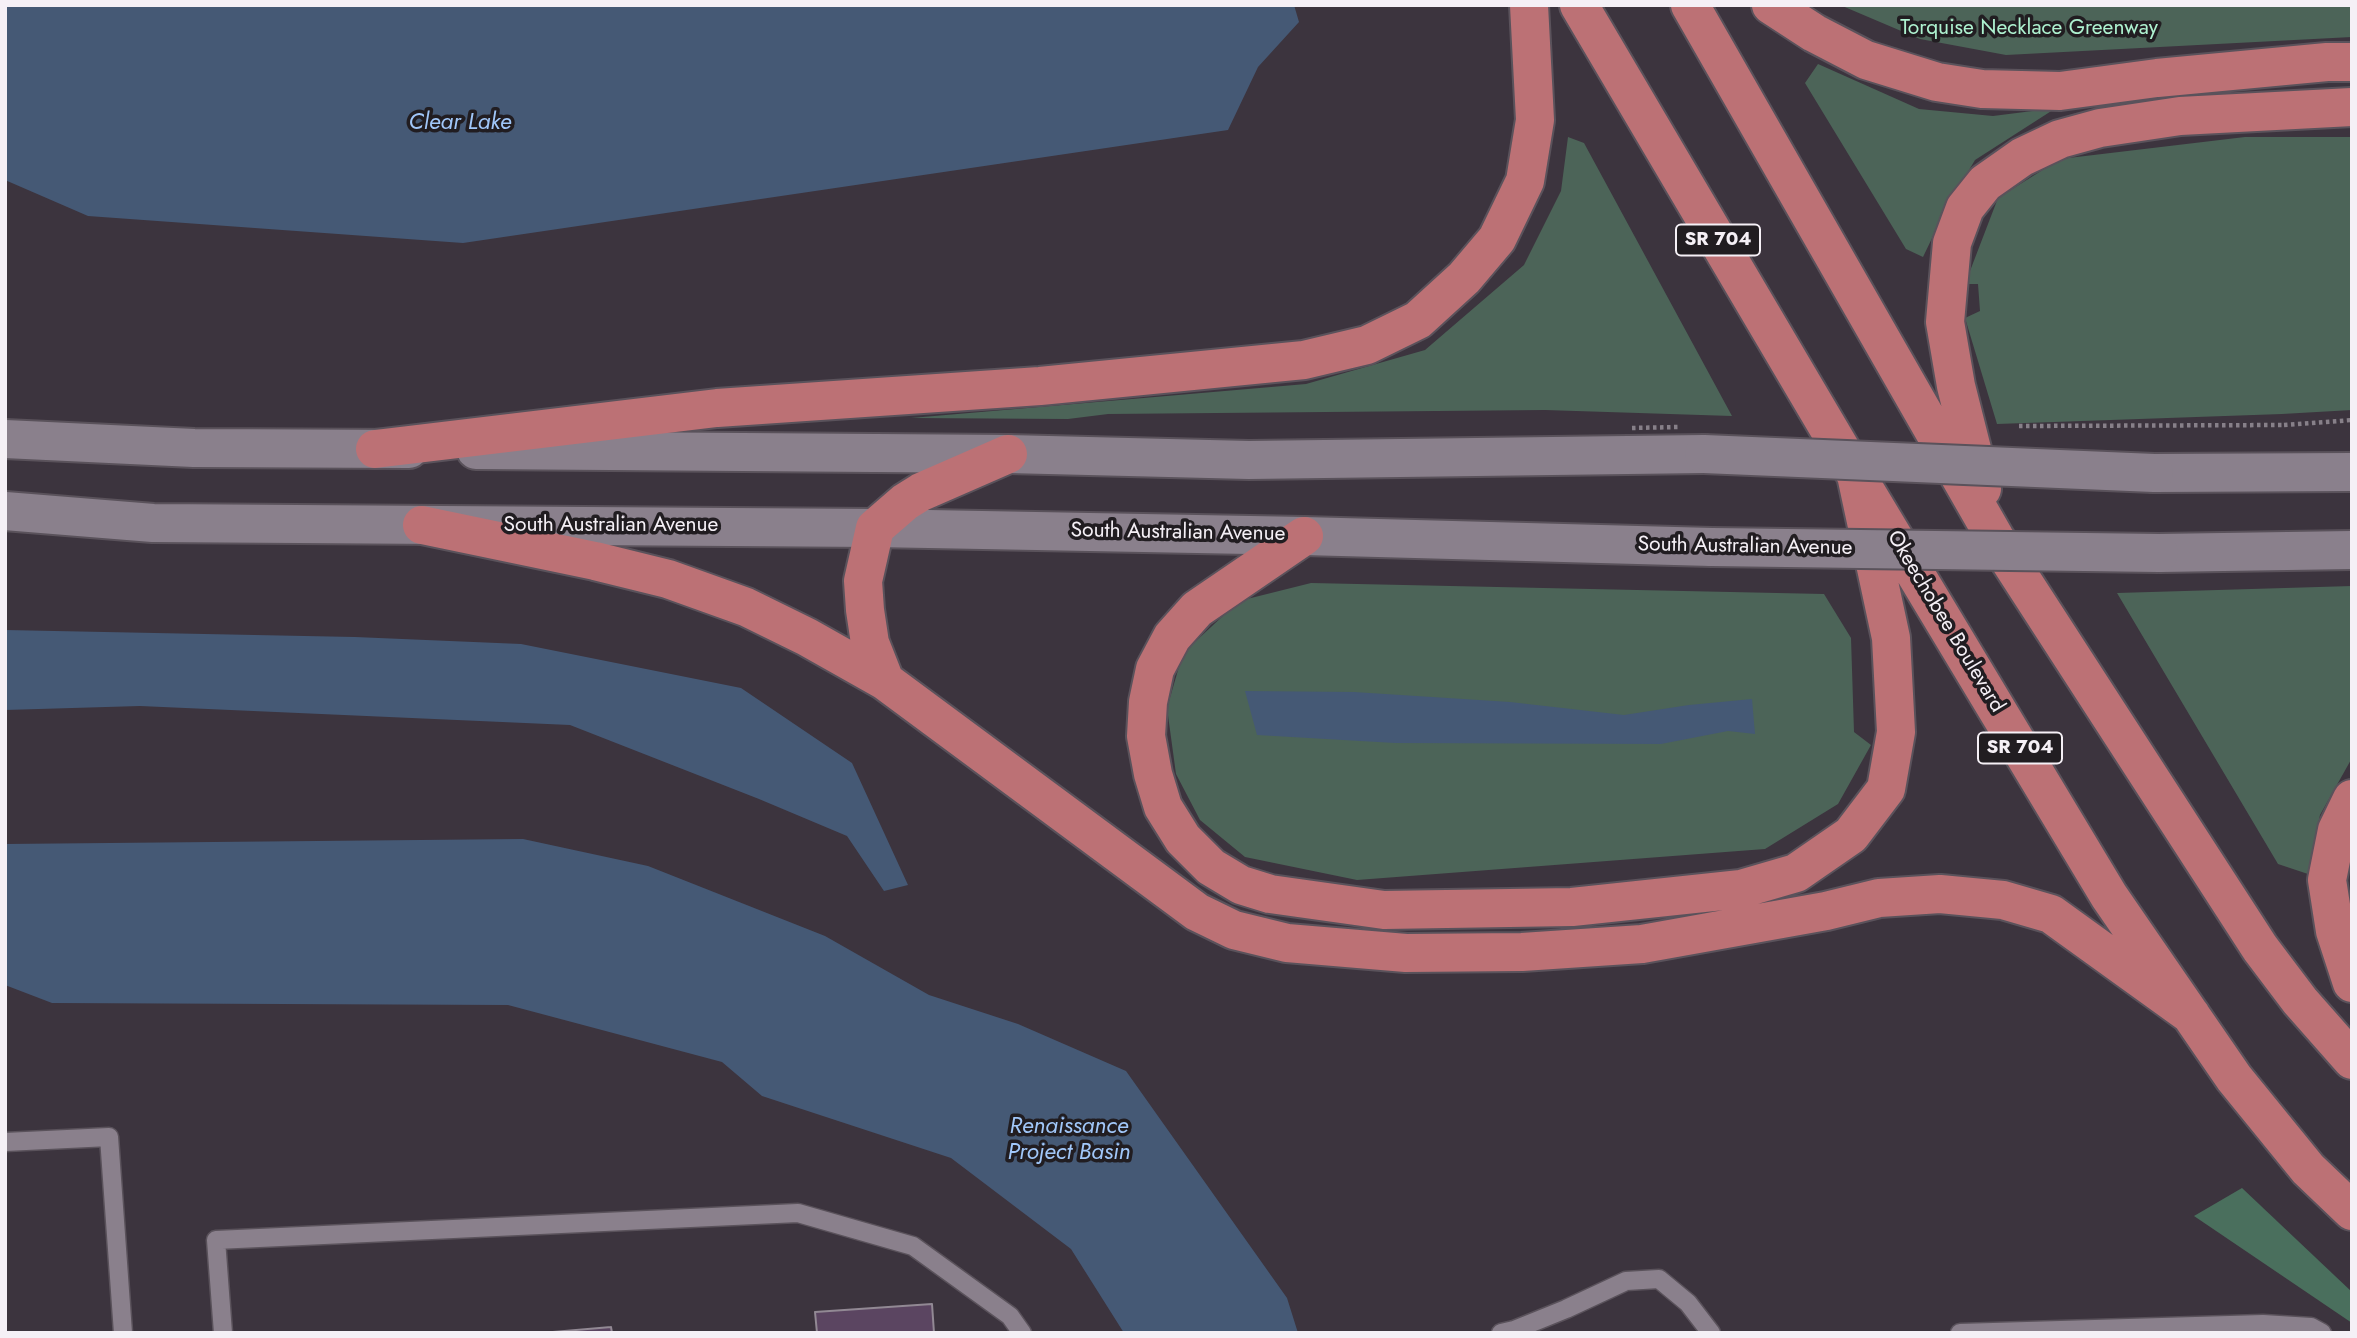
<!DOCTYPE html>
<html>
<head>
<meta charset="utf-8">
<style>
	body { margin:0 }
	#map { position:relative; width:2357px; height:1338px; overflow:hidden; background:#3c343e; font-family:Jost,sans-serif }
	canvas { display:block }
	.frame { position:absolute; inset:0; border:7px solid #f5f0f6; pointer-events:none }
</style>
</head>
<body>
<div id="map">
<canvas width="2357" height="1338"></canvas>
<div class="frame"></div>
</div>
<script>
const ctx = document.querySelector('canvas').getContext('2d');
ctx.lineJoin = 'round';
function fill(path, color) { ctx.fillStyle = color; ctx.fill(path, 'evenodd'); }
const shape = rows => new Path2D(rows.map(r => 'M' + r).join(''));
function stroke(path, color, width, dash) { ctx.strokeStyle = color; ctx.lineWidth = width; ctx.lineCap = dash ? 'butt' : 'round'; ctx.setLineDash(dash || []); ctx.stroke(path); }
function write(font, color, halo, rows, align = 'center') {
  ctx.font = font + ' Jost,sans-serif'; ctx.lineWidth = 7; ctx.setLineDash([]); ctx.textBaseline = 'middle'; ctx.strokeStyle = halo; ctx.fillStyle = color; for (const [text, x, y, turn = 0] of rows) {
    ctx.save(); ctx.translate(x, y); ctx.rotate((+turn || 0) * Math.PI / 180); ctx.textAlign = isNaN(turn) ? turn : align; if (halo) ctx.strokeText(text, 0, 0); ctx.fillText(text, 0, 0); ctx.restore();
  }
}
const green = shape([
	[1840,5,2352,5,2352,37,2006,55,1920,39],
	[1818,64,1919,109,1993,116,2056,108,1975,160,1946,209,1923,257,1906,249,1805,83],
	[1568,137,1584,143,1732,416,1545,410,1108,414,1068,419,911,418,1306,384,1425,350,1524,265,1561,191],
	[2245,137,2352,137,2352,410,2282,414,1997,424,1965,318,1980,311,1978,284,1965,284,1998,198,2060,159],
	[1311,583,1824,594,1851,638,1854,732,1871,745,1838,804,1765,849,1357,880,1245,857,1200,820,1176,774,1167,708,1183,653,1239,601],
	[2352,586,2352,758,2320,815,2308,874,2278,864,2117,593]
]);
const forest = shape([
	[2242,1188,2352,1292,2352,1323,2194,1216]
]);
const water = shape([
	[5,5,1294,5,1299,22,1258,67,1228,130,463,243,88,216,5,180],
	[5,630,355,637,521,644,741,688,852,763,908,885,884,891,847,836,759,799,570,725,140,706,5,710],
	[1245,691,1354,692,1510,702,1624,715,1689,705,1752,699,1755,734,1728,731,1661,744,1395,743,1257,735],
	[523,839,648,866,825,936,929,995,1018,1024,1126,1071,1287,1298,1298,1333,1124,1333,1071,1249,951,1158,762,1096,722,1062,508,1005,52,1003,5,985,5,844]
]);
const building = shape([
	[932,1304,934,1333,817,1333,815,1312,932,1304],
	[611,1327,612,1333,541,1333,611,1327]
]);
const path = shape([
	[2284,425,2352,420]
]);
const lane = shape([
	[5,1142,109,1137,123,1333],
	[223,1333,216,1240,798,1213,913,1246,1010,1316,1022,1333],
	[1501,1333,1514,1330,1566,1309,1626,1281,1659,1279,1688,1303,1711,1333],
	[1960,1333,2263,1324,2311,1327,2322,1333]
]);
const secondary = shape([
	[5,439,194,448,409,449],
	[476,450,1008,454,1249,460,1704,454],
	[2154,473,2352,472],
	[5,511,153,523,875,528,1304,536,1712,547],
	[2159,553,2352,550]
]);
const primary = shape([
	[1579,5,1856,475,2109,896,2234,1078,2308,1169,2352,1211],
	[1690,5,1995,538,2260,948,2300,1001,2352,1060],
	[1771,5,1814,33,1866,60,1937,82,1982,89,2060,91,2157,78,2327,62,2352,62],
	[375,449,717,408,1040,386,1304,360,1367,345,1418,320,1464,278,1497,239,1525,181,1535,120,1529,5],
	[1982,489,1956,386,1945,322,1952,243,1965,208,1985,183,2022,157,2060,139,2100,128,2180,116,2352,107],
	[422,525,595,561,668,579,746,607,807,637,885,681,1197,912,1234,930,1287,943,1406,953,1522,952,1642,944,1826,911,1879,898,1940,894,2003,900,2051,914,2191,1015],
	[1304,536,1197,609,1172,637,1155,669,1148,702,1146,736,1153,774,1163,807,1183,839,1211,867,1241,885,1270,894,1384,910,1572,907,1741,889,1796,873,1851,835,1886,789,1896,732,1891,638,1856,475],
	[885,681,870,643,865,610,863,581,875,528,905,502,921,492,1008,454],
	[2352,799,2337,830,2327,880,2335,931,2352,983]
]);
const pathBridge = shape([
	[2019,426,2284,425],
	[1632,428,1678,427]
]);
const secondaryBridge = shape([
	[1704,454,2154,473],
	[1712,547,2159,553]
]);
const shields = [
	[1718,240,84],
	[2020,748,84]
];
const shieldNames = [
	["SR 704",1718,240],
	["SR 704",2020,748]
];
const parkNames = [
	["Torquise Necklace Greenway",2029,29]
];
const streetNames = [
	["South Australian Avenue",611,526],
	["South Australian Avenue",1178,533,1],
	["South Australian Avenue",1745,547,1],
	["Okeechobee Boulevard",1945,622,59]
];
const waterNames = [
	["Clear Lake",460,123],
	["Renaissance",1069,1127],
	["Project Basin",1069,1153]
];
fill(green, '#4c6458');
fill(forest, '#4a6f5d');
fill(water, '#455975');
fill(building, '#5b4561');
stroke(building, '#928994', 2);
stroke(lane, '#5a525b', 21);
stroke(secondary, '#5a525b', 42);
stroke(primary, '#5a525b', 42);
stroke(path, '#878089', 4.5, [3.5, 3.5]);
stroke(lane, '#8a808c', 18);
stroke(secondary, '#8a808c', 38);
stroke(primary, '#bc7175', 38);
stroke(secondaryBridge, '#5a525b', 42, []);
stroke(pathBridge, '#878089', 4.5, [3.5, 3.5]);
stroke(secondaryBridge, '#8a808c', 38);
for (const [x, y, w] of shields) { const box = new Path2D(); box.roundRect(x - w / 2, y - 15.5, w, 31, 5); ctx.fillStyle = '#211d21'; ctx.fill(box); stroke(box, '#f5f0f6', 2); }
write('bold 19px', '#f5f0f6', null, shieldNames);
write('21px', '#aef2d0', '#211d21', parkNames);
write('21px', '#f5f0f6', '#211d21', streetNames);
write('italic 23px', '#a1c7f9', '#211d21', waterNames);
</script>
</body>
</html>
